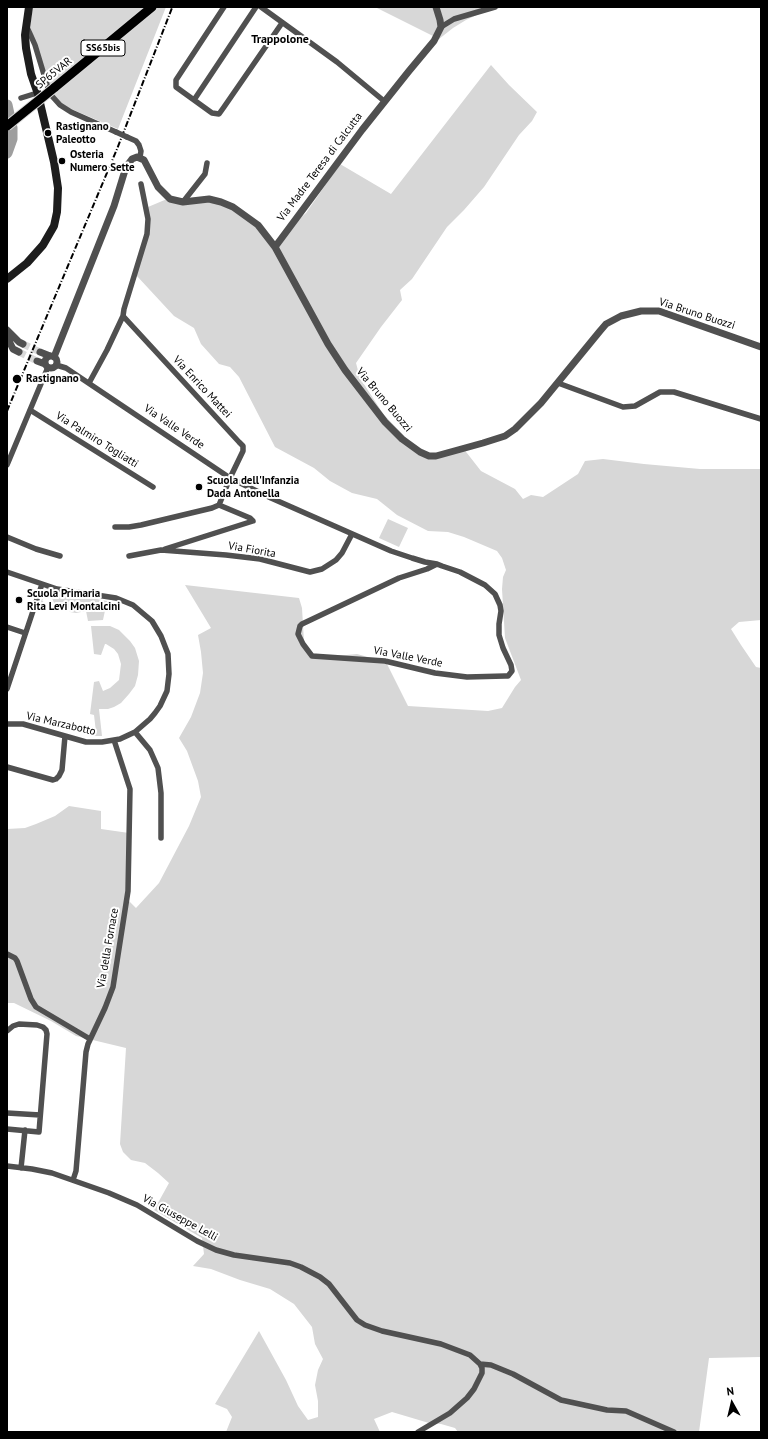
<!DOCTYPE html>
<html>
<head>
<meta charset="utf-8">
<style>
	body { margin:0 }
	#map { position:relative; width:768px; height:1439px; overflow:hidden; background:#fff; font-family:"PT Sans",sans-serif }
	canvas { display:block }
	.frame { position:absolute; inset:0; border:8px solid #000; pointer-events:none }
	.north { position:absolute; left:712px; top:1383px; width:40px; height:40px; -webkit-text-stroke:3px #fff; paint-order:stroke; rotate:352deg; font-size:11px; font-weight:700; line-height:16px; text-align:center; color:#000 }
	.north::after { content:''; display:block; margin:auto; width:14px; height:18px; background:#000; clip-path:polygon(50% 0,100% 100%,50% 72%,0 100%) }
</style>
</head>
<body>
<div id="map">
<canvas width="768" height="1439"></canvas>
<div class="frame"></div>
<div class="north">N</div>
</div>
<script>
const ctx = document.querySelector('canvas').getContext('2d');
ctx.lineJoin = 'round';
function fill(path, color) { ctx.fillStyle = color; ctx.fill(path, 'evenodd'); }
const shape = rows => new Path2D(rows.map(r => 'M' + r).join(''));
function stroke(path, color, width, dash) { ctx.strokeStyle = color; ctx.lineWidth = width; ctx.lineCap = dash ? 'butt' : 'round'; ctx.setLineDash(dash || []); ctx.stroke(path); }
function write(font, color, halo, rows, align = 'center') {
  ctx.font = font + ' "PT Sans",sans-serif'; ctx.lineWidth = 4; ctx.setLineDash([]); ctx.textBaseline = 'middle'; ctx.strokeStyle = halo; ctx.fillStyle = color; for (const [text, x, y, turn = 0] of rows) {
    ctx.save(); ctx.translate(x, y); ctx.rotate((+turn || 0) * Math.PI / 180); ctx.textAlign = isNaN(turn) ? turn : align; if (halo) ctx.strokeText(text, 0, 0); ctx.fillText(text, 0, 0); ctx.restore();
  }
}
const green = shape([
	[33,7,166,7,118,129,62,105,51,93,30,26],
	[375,7,503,7,479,14,466,20,453,28,439,39],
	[491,65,509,85,537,112,532,121,519,135,484,187,464,210,447,227,412,279,400,290,402,300,381,327,356,363,360,378,384,415,415,447,427,453,439,454,463,448,481,471,515,489,523,499,531,495,543,497,578,474,585,461,603,459,644,464,700,469,761,469,761,620,739,622,731,629,741,645,756,667,761,668,761,1357,709,1358,699,1432,458,1432,455,1428,441,1424,429,1423,392,1412,374,1419,380,1432,226,1432,232,1417,227,1409,215,1404,259,1331,286,1380,298,1406,308,1420,318,1417,318,1401,315,1385,318,1370,323,1359,315,1344,312,1327,294,1304,270,1289,240,1280,211,1269,193,1266,204,1254,202,1238,154,1210,169,1183,158,1173,145,1163,131,1160,123,1152,120,1144,126,1048,76,1036,51,1021,14,1003,7,1003,7,829,25,828,36,824,55,816,69,806,101,811,101,829,129,833,127,899,136,908,159,883,189,826,201,797,198,781,187,751,179,738,191,717,200,693,203,673,201,652,198,635,211,628,185,585,299,598,302,608,304,642,312,653,326,657,357,654,386,662,408,706,488,711,502,708,515,687,521,680,505,638,502,589,503,577,506,570,502,558,497,551,464,537,448,532,428,531,397,515,377,499,352,493,330,481,314,468,275,447,239,377,230,367,219,364,201,344,194,328,174,316,136,275,142,255,148,207,167,199,211,197,242,212,273,243,306,213,340,164,391,194],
	[388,519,408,528,399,547,379,538],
	[46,588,63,595,65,593,107,601,103,620,88,621,86,611,76,613,70,612,66,603,56,607,50,594,42,600,45,604,39,607],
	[91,626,110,626,119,630,130,641,135,648,139,661,138,675,135,686,129,694,121,703,114,707,108,709,99,709,102,736,91,736,91,732,96,732,94,715,90,714,94,682,99,681,103,691,110,688,119,680,121,664,118,654,114,649,106,644,105,644,101,655,94,654]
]);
const river = shape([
	[7,105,12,128,12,139,7,153]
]);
const tertiaryTunnel = shape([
	[23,344,40,352],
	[19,352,37,361]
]);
const minor = shape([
	[224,7,176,80,176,87,212,113,219,114,224,107,282,23],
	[261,7,337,62,384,101],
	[27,27,35,45,48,88],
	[441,27,454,19,495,7],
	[51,95,60,105,71,112,116,132],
	[21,98,37,93],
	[194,100,256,7],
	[127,137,136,141,139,145,141,151,140,157],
	[183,202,205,174,207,163],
	[56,365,66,368,230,478,271,498,391,551,412,558,425,562,437,564,442,566,460,572,485,585,495,594,500,605,501,611,499,624,499,635,503,648,511,665,512,671,508,676,505,676,467,677,435,673,385,661,312,656,303,644,298,634,300,626,302,624,399,578,427,569,437,564],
	[89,383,107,350,123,316,124,309,147,234,148,219,141,184],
	[558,383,623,407,635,406,660,392,674,392,761,419],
	[30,410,153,487],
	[7,465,48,367],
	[115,527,129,527,141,525,212,508,219,505,230,478,243,451,243,446,239,442,123,316],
	[7,537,36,549,60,556],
	[165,549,253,521,250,518,219,505],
	[129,556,161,550,226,555,260,559,310,572,322,569,336,560,342,553,352,534],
	[7,572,57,589,116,598,133,605,152,621,161,636,168,654,169,674,167,691,160,706,155,713,150,719,135,732,120,739,102,742,86,742,23,724,7,724],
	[7,627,25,633],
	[7,689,42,584],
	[135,732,150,750,158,768,161,793,161,838],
	[7,767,53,780,56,779,59,776,62,770,65,736],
	[7,954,15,958,17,961,31,999,36,1007,90,1039],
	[7,1031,13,1026,19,1024,37,1025,43,1027,46,1030,47,1034,39,1132,7,1129],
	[7,1113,40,1115],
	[7,1166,32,1169,52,1173,109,1193,137,1205,197,1241,216,1250,234,1255,290,1263,301,1267,320,1277,329,1284,357,1320,365,1325,382,1331,441,1344,470,1355,480,1364,482,1368,482,1373,474,1389,467,1398,450,1413,418,1432],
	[21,1168,25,1130],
	[73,1180,76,1171,86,1052,88,1044,105,1008,113,987,128,891,130,789,114,740],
	[480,1364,491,1365,513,1374,561,1400,607,1410,626,1411,674,1432]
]);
const tertiary = shape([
	[275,247,362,130,409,71,434,41,441,27,440,20,436,7],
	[7,330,19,342,23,344],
	[7,337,13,349,19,352],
	[40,352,50,356],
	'45 362a6 6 0 1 1 12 0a6 6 0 1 1-12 0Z',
	[54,357,114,206,126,167,132,159,137,157,144,160,158,187,170,199,183,202,209,199,221,202,233,207,258,225,275,247,328,344,345,370,385,422,402,439,420,452,429,456,436,456,483,443,505,436,515,429,541,403,600,331,606,324,621,316,641,311,659,311,761,347],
	[37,361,45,364]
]);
const secondary = shape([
	[29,7,25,35,26,48,31,74,39,97],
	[7,279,27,263,43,245,54,226,57,212,58,188,54,162,40,103]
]);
const primary = shape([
	[54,88,152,7]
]);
const rail = shape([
	[7,411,117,149,172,8]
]);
const minorBridge = shape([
	[116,132,127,137]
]);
const primaryBridge = shape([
	[7,126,54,88]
]);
const markers = [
	[48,133,4,"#000"],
	[62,161,4,"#000"],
	[17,379,5,"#000"],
	[199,487,4,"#000"],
	[19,600,4,"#000"]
];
const shields = [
	[103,48,44]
];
const shieldNames = [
	["SS65bis",103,48]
];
const streetNames = [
	["SP65VAR",54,73,-39],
	["Via Madre Teresa di Calcutta",320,167,-53],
	["Via Bruno Buozzi",697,314,18],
	["Via Enrico Mattei",202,387,47],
	["Via Bruno Buozzi",384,400,50],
	["Via Valle Verde",174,427,34],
	["Via Palmiro Togliatti",97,440,32],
	["Via Fiorita",252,550,10],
	["Via Valle Verde",408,657,11],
	["Via Marzabotto",61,724,13],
	["Via della Fornace",108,948,-80],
	["Via Giuseppe Lelli",180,1218,29]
];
const poiNames = [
	["Rastignano",56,127],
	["Paleotto",56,140],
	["Osteria",70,155],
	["Numero Sette",70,168],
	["Rastignano",26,379],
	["Scuola dell'Infanzia",207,481],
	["Dada Antonella",207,494],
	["Scuola Primaria",27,594],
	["Rita Levi Montalcini",27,607]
];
const neighbourhoodNames = [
	["Trappolone",280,40]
];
fill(green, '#d7d7d7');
stroke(river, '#9e9e9e', 11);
stroke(tertiaryTunnel, '#d9d9d9', 7, [7, 3.5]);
stroke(primary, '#dbdbdb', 11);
stroke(minor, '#505050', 5.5);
stroke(tertiary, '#505050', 7);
stroke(secondary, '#1d1d1d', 8);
stroke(primary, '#000', 9);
stroke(rail, '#000', 2, [6, 2, 1, 2]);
stroke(primaryBridge, '#dbdbdb', 11, []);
stroke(minorBridge, '#505050', 5.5);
stroke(primaryBridge, '#000', 9);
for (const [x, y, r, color] of markers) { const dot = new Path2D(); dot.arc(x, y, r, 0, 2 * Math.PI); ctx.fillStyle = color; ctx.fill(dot); stroke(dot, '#fff', 1.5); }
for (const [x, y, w] of shields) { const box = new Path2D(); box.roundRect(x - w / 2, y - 8, w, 16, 3); ctx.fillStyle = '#fff'; ctx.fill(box); stroke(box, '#000', 1); }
write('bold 10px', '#000', null, shieldNames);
write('11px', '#000', '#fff', streetNames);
write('bold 11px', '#000', '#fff', poiNames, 'left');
write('bold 12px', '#000', '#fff', neighbourhoodNames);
</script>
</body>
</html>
